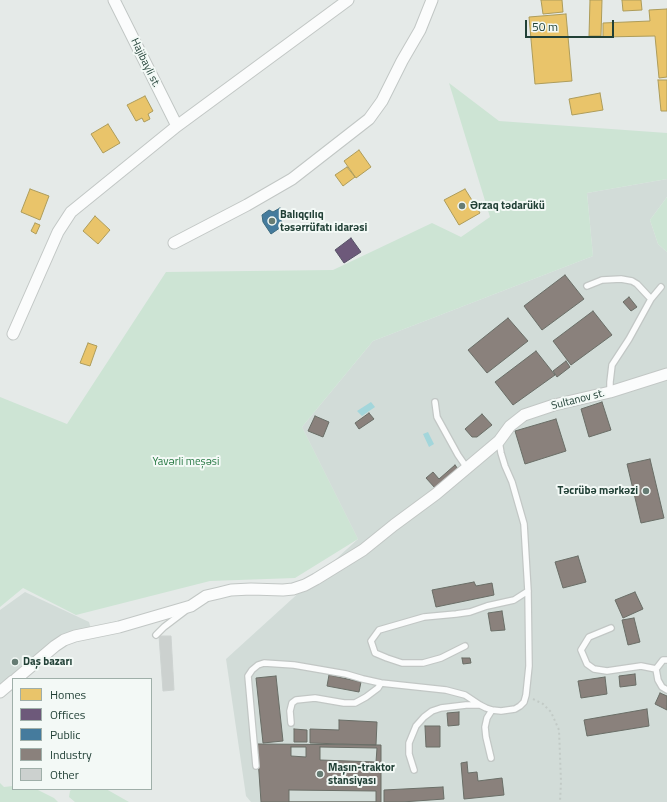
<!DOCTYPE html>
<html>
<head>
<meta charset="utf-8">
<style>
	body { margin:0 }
	#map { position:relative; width:667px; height:802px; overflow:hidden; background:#e5eae8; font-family:"Titillium Web",sans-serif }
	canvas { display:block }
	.legend { position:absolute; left:12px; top:678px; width:140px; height:112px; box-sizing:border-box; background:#f3f9f6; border:1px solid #9fafa9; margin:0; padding:5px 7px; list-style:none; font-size:12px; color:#214036 }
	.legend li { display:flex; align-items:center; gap:8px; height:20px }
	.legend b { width:20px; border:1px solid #9fafa9 }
	.scale { position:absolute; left:525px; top:20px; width:89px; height:18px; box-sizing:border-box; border:2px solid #214036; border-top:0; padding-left:5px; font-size:12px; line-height:14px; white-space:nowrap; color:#214036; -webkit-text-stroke:3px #f3f9f6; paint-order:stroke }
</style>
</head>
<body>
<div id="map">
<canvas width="667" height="802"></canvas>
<ul class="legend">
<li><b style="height:11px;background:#e9c46a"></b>Homes</li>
<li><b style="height:11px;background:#6d597a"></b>Offices</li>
<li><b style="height:11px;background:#457b9d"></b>Public</li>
<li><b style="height:11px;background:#8a817c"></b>Industry</li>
<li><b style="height:11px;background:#ccd1cf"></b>Other</li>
</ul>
<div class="scale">50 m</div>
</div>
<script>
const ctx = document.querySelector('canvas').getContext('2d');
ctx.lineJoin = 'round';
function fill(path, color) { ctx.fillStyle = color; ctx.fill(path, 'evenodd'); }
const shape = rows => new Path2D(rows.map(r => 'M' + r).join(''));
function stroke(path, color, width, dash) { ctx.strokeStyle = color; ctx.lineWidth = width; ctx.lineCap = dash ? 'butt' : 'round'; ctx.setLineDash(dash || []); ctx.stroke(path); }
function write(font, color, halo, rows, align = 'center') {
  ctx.font = font + ' "Titillium Web",sans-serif'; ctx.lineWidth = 4; ctx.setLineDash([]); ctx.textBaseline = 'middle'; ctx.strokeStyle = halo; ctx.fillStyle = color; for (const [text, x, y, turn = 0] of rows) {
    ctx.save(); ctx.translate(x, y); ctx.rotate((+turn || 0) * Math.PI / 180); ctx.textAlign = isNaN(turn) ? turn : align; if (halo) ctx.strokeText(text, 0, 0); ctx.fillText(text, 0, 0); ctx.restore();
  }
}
const built = shape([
	[667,179,667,197,650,220,658,244,667,252,667,802,251,802,246,796,226,659,358,539,302,427,373,341,593,256,587,193],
	[25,592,89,622,91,629,0,688,0,610]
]);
const green = shape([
	[449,83,499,121,667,133,667,179,587,193,593,256,373,341,302,427,358,539,295,578,210,581,76,615,23,588,0,607,0,397,67,424,166,272,333,270,432,223,461,237,490,217],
	[667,197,667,252,658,244,650,220],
	[0,783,4,787,13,786,13,789,36,789,54,798,58,802,0,802],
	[72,789,106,789,129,802,75,802,69,797,70,791]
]);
const water = shape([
	[371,402,375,407,362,416,357,411],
	[428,432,434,444,429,447,423,434]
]);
const homes = shape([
	[541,0,562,0,563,12,543,14,541,0],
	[590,0,602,0,601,36,589,36,590,0],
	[622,0,641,0,642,10,623,11,622,0],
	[667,9,667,77,659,78,655,36,603,37,603,23,650,21,649,10,667,9],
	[566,14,572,81,535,84,529,17,566,14],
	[658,80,667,80,667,111,661,111,658,80],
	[600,93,603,110,572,115,569,99,600,93],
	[145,96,153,111,148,114,150,119,144,122,142,118,136,121,127,105,145,96],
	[108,124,120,143,103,153,91,134,108,124],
	[359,150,371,167,356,178,344,161,359,150],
	[347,167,355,177,343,186,335,175,347,167],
	[30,189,49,196,40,220,21,212,30,189],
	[465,189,480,213,459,225,444,200,465,189],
	[95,216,110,230,98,244,83,231,95,216],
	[35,223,40,225,36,234,31,231,35,223],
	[88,343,97,346,90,366,80,363,88,343]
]);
const offices = shape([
	[351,238,361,252,344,263,335,250,351,238]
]);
const public = shape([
	[280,208,285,215,280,219,284,225,271,234,263,222,262,215,269,210,273,212,280,208]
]);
const industry = shape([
	[565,275,584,299,542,330,524,306,565,275],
	[629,297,637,307,631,311,623,302,629,297],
	[593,311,612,335,571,365,553,341,593,311],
	[508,318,528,341,487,373,468,350,508,318],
	[536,351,555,375,513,405,495,382,536,351],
	[566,361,570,367,557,377,553,371,566,361],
	[602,402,611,430,589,437,581,409,602,402],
	[369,413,374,419,359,429,355,423,369,413],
	[482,414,492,425,477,437,472,437,465,429,482,414],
	[315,416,329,422,323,437,308,431,315,416],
	[556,419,566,451,525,464,515,431,556,419],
	[650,459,664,518,641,523,627,464,650,459],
	[455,465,458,469,435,488,426,478,433,472,439,479,455,465],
	[578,556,586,582,563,588,555,562,578,556],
	[474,582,476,586,492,583,494,595,436,607,432,590,474,582],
	[635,592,643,609,623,618,615,600,635,592],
	[502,611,505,630,491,631,488,613,502,611],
	[634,618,640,642,628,645,622,620,634,618],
	[462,658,470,658,471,663,463,664,462,658],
	[635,674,636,685,620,687,619,676,635,674],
	[329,675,361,682,359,692,327,686,329,675],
	[276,676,283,741,263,743,256,678,276,676],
	[605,677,607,694,581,698,578,681,605,677],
	[660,693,667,696,667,710,655,704,660,693],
	[647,709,649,726,587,736,584,720,647,709],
	[459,712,459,725,448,726,447,713,459,712],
	[339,720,377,722,376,745,310,743,310,729,339,730,339,720],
	[425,726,440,726,440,747,426,747,425,726],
	[294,729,307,730,307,742,294,742,294,729],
	[257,744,381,745,381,802,261,802,257,744],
	[291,747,306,747,306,757,291,756,291,747],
	[320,747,377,748,376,762,320,760,320,747],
	[467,762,468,773,477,772,478,781,502,778,504,795,464,799,461,763,467,762],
	[443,787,444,799,402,802,384,802,384,790,443,787],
	[289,790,376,791,376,802,289,802,289,790]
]);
const building = shape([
	[159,636,171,636,174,690,163,691,159,636]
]);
const path = shape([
	[533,699,543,704,551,712,559,730,561,782,560,802]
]);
const lane = shape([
	[587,286,602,280,621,279,632,281,637,284,651,299],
	[610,392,610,382,612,365,629,339,651,299,661,287],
	[435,402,437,417,458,455,467,468],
	[611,628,589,637,581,650,587,664,594,669,607,671,641,666,656,669],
	[156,635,164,627,185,611],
	[465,646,441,658,423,663,402,663,387,658,375,653,371,641,379,630,424,617,456,614,470,612,487,606,514,600,528,591],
	[667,660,663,660,656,669,658,680,662,687,667,690],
	[291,723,290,711,292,703,296,700,315,698,344,703,355,703,366,697,378,688,381,683],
	[491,758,486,737,485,727,487,718,492,710],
	[256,766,248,676,252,670,258,665,264,663,294,665,346,674,363,679,381,683,446,690,465,695,480,705,486,708,492,710,501,711,515,709,520,706,524,702,526,695,529,666,528,591,524,524,512,482,505,466,501,453,499,441],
	[414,770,409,754,409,743,416,726,424,717,432,711,441,708,466,705,480,705]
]);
const street = shape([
	[114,0,177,126],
	[174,243,247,205,292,179,369,119,382,101,402,61,420,30,432,0],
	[13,334,58,232,71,212,177,126,348,0],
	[16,679,55,646,64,640,75,636,119,627,191,606,206,596,219,593,231,590,251,589,283,590,293,589,305,585,316,579,363,550,394,525,436,494,499,441,510,426,524,415,554,405,610,392,667,374],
	[0,692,13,681]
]);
const markers = [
	[462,206,4,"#667c74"],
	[272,221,4,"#667c74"],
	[646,491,4,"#667c74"],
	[15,662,4,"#667c74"],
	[320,774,4,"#667c74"]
];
const streetNames = [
	["Hajibayli st.",145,63,64],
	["Sultanov st.",578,400,-14]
];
const poiNames = [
	["Ərzaq tədarükü",470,206],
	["Balıqçılıq",280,215],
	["təsərrüfatı idarəsi",280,228],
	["Təcrübə mərkəzi",638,491,"right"],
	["Daş bazarı",23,662],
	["Maşın-traktor",328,768],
	["stansiyası",328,781]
];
const parkNames = [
	["Yavərli meşəsi",186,462]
];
fill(built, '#d2dcd8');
fill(green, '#cde4d4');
fill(water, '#a3d6db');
fill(homes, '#e9c46a');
stroke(homes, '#ad9c5a', 1);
fill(offices, '#6d597a');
stroke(offices, '#565266', 1);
fill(public, '#457b9d');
stroke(public, '#3a697e', 1);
fill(industry, '#8a817c');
stroke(industry, '#6a6e67', 1);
fill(building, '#ccd1cf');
stroke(building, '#cdd3d1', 1);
stroke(lane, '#c2c7c5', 8);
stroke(street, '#c2c7c5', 13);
stroke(path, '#c2cac6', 2, [2, 3]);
stroke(lane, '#fbfcfc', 5.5);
stroke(street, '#fbfcfc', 11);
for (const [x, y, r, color] of markers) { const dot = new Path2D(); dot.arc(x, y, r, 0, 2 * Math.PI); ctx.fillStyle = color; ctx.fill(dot); stroke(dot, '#f3f9f6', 1.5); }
write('11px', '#214036', '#f3f9f6', streetNames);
write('bold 11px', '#214036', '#f3f9f6', poiNames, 'left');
write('11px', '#287944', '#f3f9f6', parkNames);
</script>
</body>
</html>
